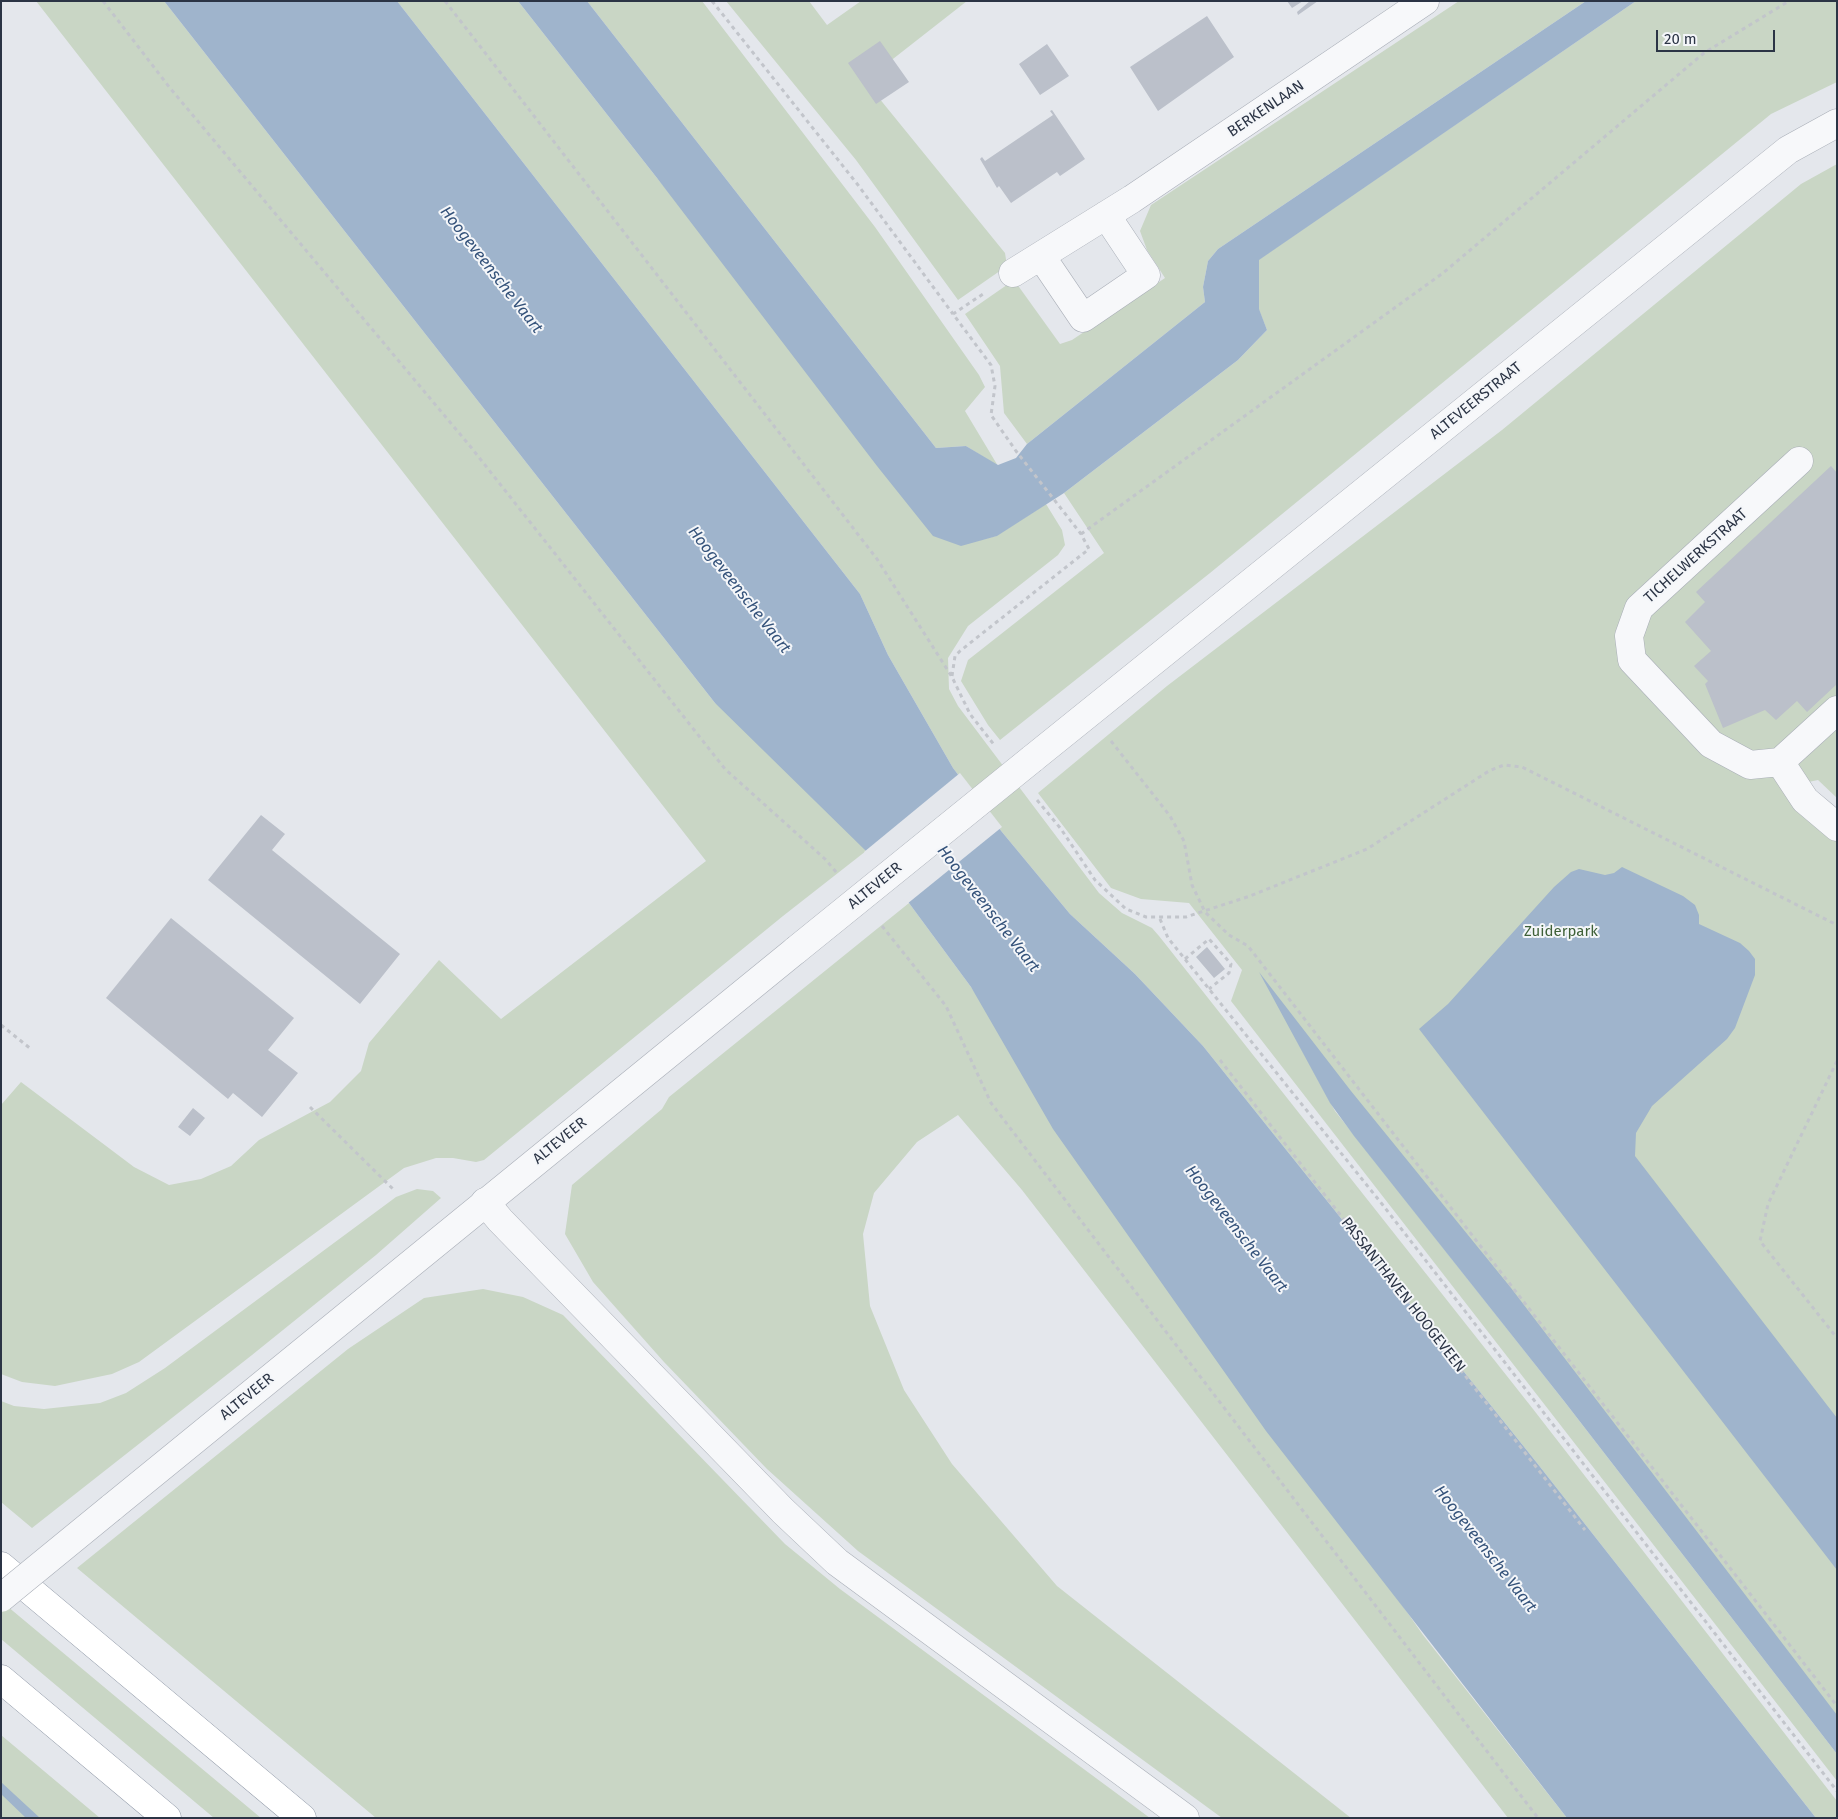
<!DOCTYPE html>
<html>
<head>
<meta charset="utf-8">
<style>
	body { margin:0 }
	#map { position:relative; width:1838px; height:1819px; overflow:hidden; background:#e4e7ec; font-family:"Fira Sans",sans-serif }
	canvas { display:block }
	.frame { position:absolute; inset:0; border:2px solid #2b3445; pointer-events:none }
	.scale { position:absolute; left:1656px; top:30px; width:119px; height:22px; box-sizing:border-box; border:2px solid #2b3445; border-top:0; padding-left:6px; font-size:15px; line-height:18px; white-space:nowrap; color:#2b3445; -webkit-text-stroke:4px #f4f6f9; paint-order:stroke }
</style>
</head>
<body>
<div id="map">
<canvas width="1838" height="1819"></canvas>
<div class="frame"></div>
<div class="scale">20 m</div>
</div>
<script>
const ctx = document.querySelector('canvas').getContext('2d');
ctx.lineJoin = 'round';
function fill(path, color) { ctx.fillStyle = color; ctx.fill(path, 'evenodd'); }
const shape = rows => new Path2D(rows.map(r => 'M' + r).join(''));
function stroke(path, color, width, dash) { ctx.strokeStyle = color; ctx.lineWidth = width; ctx.lineCap = dash ? 'butt' : 'round'; ctx.setLineDash(dash || []); ctx.stroke(path); }
function write(font, color, halo, rows, align = 'center') {
  ctx.font = font + ' "Fira Sans",sans-serif'; ctx.lineWidth = 4; ctx.setLineDash([]); ctx.textBaseline = 'middle'; ctx.strokeStyle = halo; ctx.fillStyle = color; for (const [text, x, y, turn = 0] of rows) {
    ctx.save(); ctx.translate(x, y); ctx.rotate((+turn || 0) * Math.PI / 180); ctx.textAlign = isNaN(turn) ? turn : align; if (halo) ctx.strokeText(text, 0, 0); ctx.fillText(text, 0, 0); ctx.restore();
  }
}
const green = shape([
	[36,1,164,1,715,703,814,763,866,851,783,916,484,1160,476,1162,453,1158,436,1158,404,1168,139,1362,112,1374,55,1386,22,1382,1,1374,1,1105,21,1082,134,1167,169,1185,201,1179,231,1166,259,1140,330,1102,361,1071,369,1043,439,960,501,1019,706,861],
	[397,1,518,1,657,178,961,545,996,536,1046,504,1062,530,1065,545,1058,555,968,626,948,658,949,689,958,706,1099,893,1122,913,1152,928,1159,936,1533,1409,1837,1801,1837,1818,1816,1818,1537,1463,1203,1046,1135,974,1070,914,1002,832,953,768,888,655,860,594],
	[587,1,702,1,875,227,979,375,985,387,965,411,998,466,966,446,936,448],
	[726,1,809,1,827,25,861,1,967,1,875,73,870,87,1005,253,1007,266,958,300,856,160],
	[1459,1,1586,1,1218,249,1208,261,1203,287,1205,302,1027,444,1004,413,1000,366,965,314,1014,280,1060,344,1072,340,1165,278,1147,250,1140,231,1151,205],
	[1636,1,1837,1,1837,82,1771,114,1210,573,1000,740,988,725,961,681,968,660,1104,553,1064,493,1238,360,1267,330,1259,310,1258,260],
	[1837,164,1837,798,1818,780,1799,784,1837,825,1837,1721,1296,1039,1335,1111,1564,1401,1837,1754,1837,1781,1231,1001,1242,970,1189,903,1141,899,1111,888,1038,793,1167,686,1502,430,1801,184],
	[909,903,971,987,1423,1635,1567,1818,1508,1818,1022,1190,958,1115,917,1142,874,1193,863,1234,870,1306,904,1390,952,1464,1057,1586,1351,1818,1222,1818,858,1551,767,1469,664,1362,593,1282,565,1234,572,1185,662,1109,669,1097],
	[417,1189,433,1191,441,1198,376,1255,252,1355,32,1528,1,1502,1,1401,14,1406,44,1409,100,1403,126,1393,165,1368,396,1197],
	[483,1289,523,1297,563,1315,785,1544,840,1589,1150,1818,376,1818,77,1568,348,1349,424,1298],
	[1,1601,261,1818,214,1818,1,1639],
	[1,1735,100,1818,1,1818]
]);
const water = shape([
	[164,1,397,1,860,594,888,655,953,768,1002,832,1070,914,1135,974,1203,1046,1537,1463,1816,1818,1567,1818,1266,1431,1053,1129,971,987,909,903,866,851,715,703],
	[518,1,587,1,936,448,966,446,998,465,1016,458,1027,444,1205,302,1203,287,1208,261,1218,249,1586,1,1636,1,1259,260,1259,309,1267,330,1238,360,1064,493,997,536,961,546,933,536,877,466,657,178],
	[1622,867,1683,896,1695,905,1699,915,1699,924,1740,943,1749,951,1755,959,1755,975,1735,1028,1727,1039,1652,1106,1636,1133,1635,1156,1837,1418,1837,1570,1419,1029,1448,1004,1554,887,1571,872,1579,869,1605,875,1614,873],
	[1259,972,1351,1091,1511,1288,1837,1715,1837,1754,1564,1401,1354,1136,1330,1103],
	[1,1782,40,1818,26,1818,1,1794]
]);
const pier = shape([
	[960,773,1002,827,907,904,864,852]
]);
const building = shape([
	[1287,1,1303,1,1292,8],
	[1310,1,1318,1,1298,15,1297,12],
	[1207,16,1234,57,1158,111,1130,67],
	[880,41,909,82,876,104,848,63],
	[1047,44,1069,76,1040,95,1019,64],
	[1052,110,1085,159,1060,176,1057,172,1011,203,999,186,997,188,980,159,982,157,985,161,1053,115,1050,111],
	[1831,466,1837,473,1837,684,1807,712,1797,701,1776,720,1765,710,1723,728,1705,684,1708,681,1694,666,1711,651,1685,622,1705,602,1696,592],
	[261,815,285,834,272,850,400,954,360,1004,208,880],
	[171,918,294,1018,268,1050,298,1073,262,1117,233,1093,228,1099,106,998],
	[1207,947,1225,969,1214,978,1196,957],
	[193,1108,205,1118,190,1136,178,1127]
]);
const path = shape([
	[103,1,170,88,470,446,725,769,825,859,837,873],
	[445,1,877,559,952,677,970,714,995,746],
	[712,1,858,185,953,314],
	[1081,534,1443,273,1704,53,1789,1],
	[952,676,955,656,960,651,1089,549,1081,534,1016,451,991,415,995,386,991,365,953,314,986,292],
	[1111,741,1170,816,1184,841,1192,885,1205,912,1229,935,1248,946,1837,1706],
	[1037,800,1061,829,1095,880,1126,909,1146,917,1186,917,1250,896,1367,849,1489,771,1504,765,1522,767,1837,925],
	[1160,919,1168,938,1382,1204,1837,1791],
	[882,926,946,1006,991,1103,1538,1818],
	[1185,959,1209,939,1231,964,1229,973,1209,989],
	[1,1025,31,1049],
	[1220,1060,1585,1530],
	[1837,1061,1768,1204,1760,1241,1837,1338],
	[310,1107,393,1189]
]);
const minor = shape([
	[1041,256,1083,318,1146,275,1106,215],
	[1013,273,1132,199,1425,1],
	[1799,461,1639,608,1629,636,1632,660,1711,744,1750,765,1780,762,1837,710],
	[1780,762,1805,800,1837,827],
	[485,1202,500,1220,783,1511,837,1562,1185,1818]
]);
const tertiary = shape([
	[1032,759,1788,150,1837,123],
	[111,1508,796,950]
]);
const motorway = shape([
	[1,1566,302,1818],
	[1,1679,167,1818]
]);
const tertiaryBridge = shape([
	[796,950,1032,759],
	[1,1598,111,1508]
]);
const streetNames = [
	["BERKENLAAN",1266,109,-34],
	["ALTEVEERSTRAAT",1476,401,-39],
	["TICHELWERKSTRAAT",1696,556,-42],
	["ALTEVEER",875,886,-39],
	["ALTEVEER",560,1141,-39],
	["PASSANTHAVEN HOOGEVEEN",1403,1295,52],
	["ALTEVEER",247,1397,-39]
];
const parkNames = [
	["Zuiderpark",1561,932]
];
const waterNames = [
	["Hoogeveensche Vaart",491,270,52],
	["Hoogeveensche Vaart",739,590,52],
	["Hoogeveensche Vaart",988,909,52],
	["Hoogeveensche Vaart",1236,1229,52],
	["Hoogeveensche Vaart",1485,1549,52]
];
fill(green, '#c9d6c5');
fill(water, '#9fb4cc');
fill(pier, '#e4e7ec');
fill(building, '#bbc0ca');
stroke(minor, '#a9aeb7', 29);
stroke(tertiary, '#a9aeb7', 29);
stroke(motorway, '#8b94a3', 29);
stroke(path, '#c2c5cb', 3, [4, 4]);
stroke(minor, '#f7f8fa', 28);
stroke(tertiary, '#f7f8fa', 28);
stroke(motorway, '#fff', 28);
stroke(tertiaryBridge, '#a9aeb7', 29, []);
stroke(tertiaryBridge, '#f7f8fa', 28);
write('15px', '#2b3445', '#f4f6f9', streetNames);
write('15px', '#3f6138', '#f4f6f9', parkNames);
write('italic 16px', '#34527a', '#f4f6f9', waterNames);
</script>
</body>
</html>
